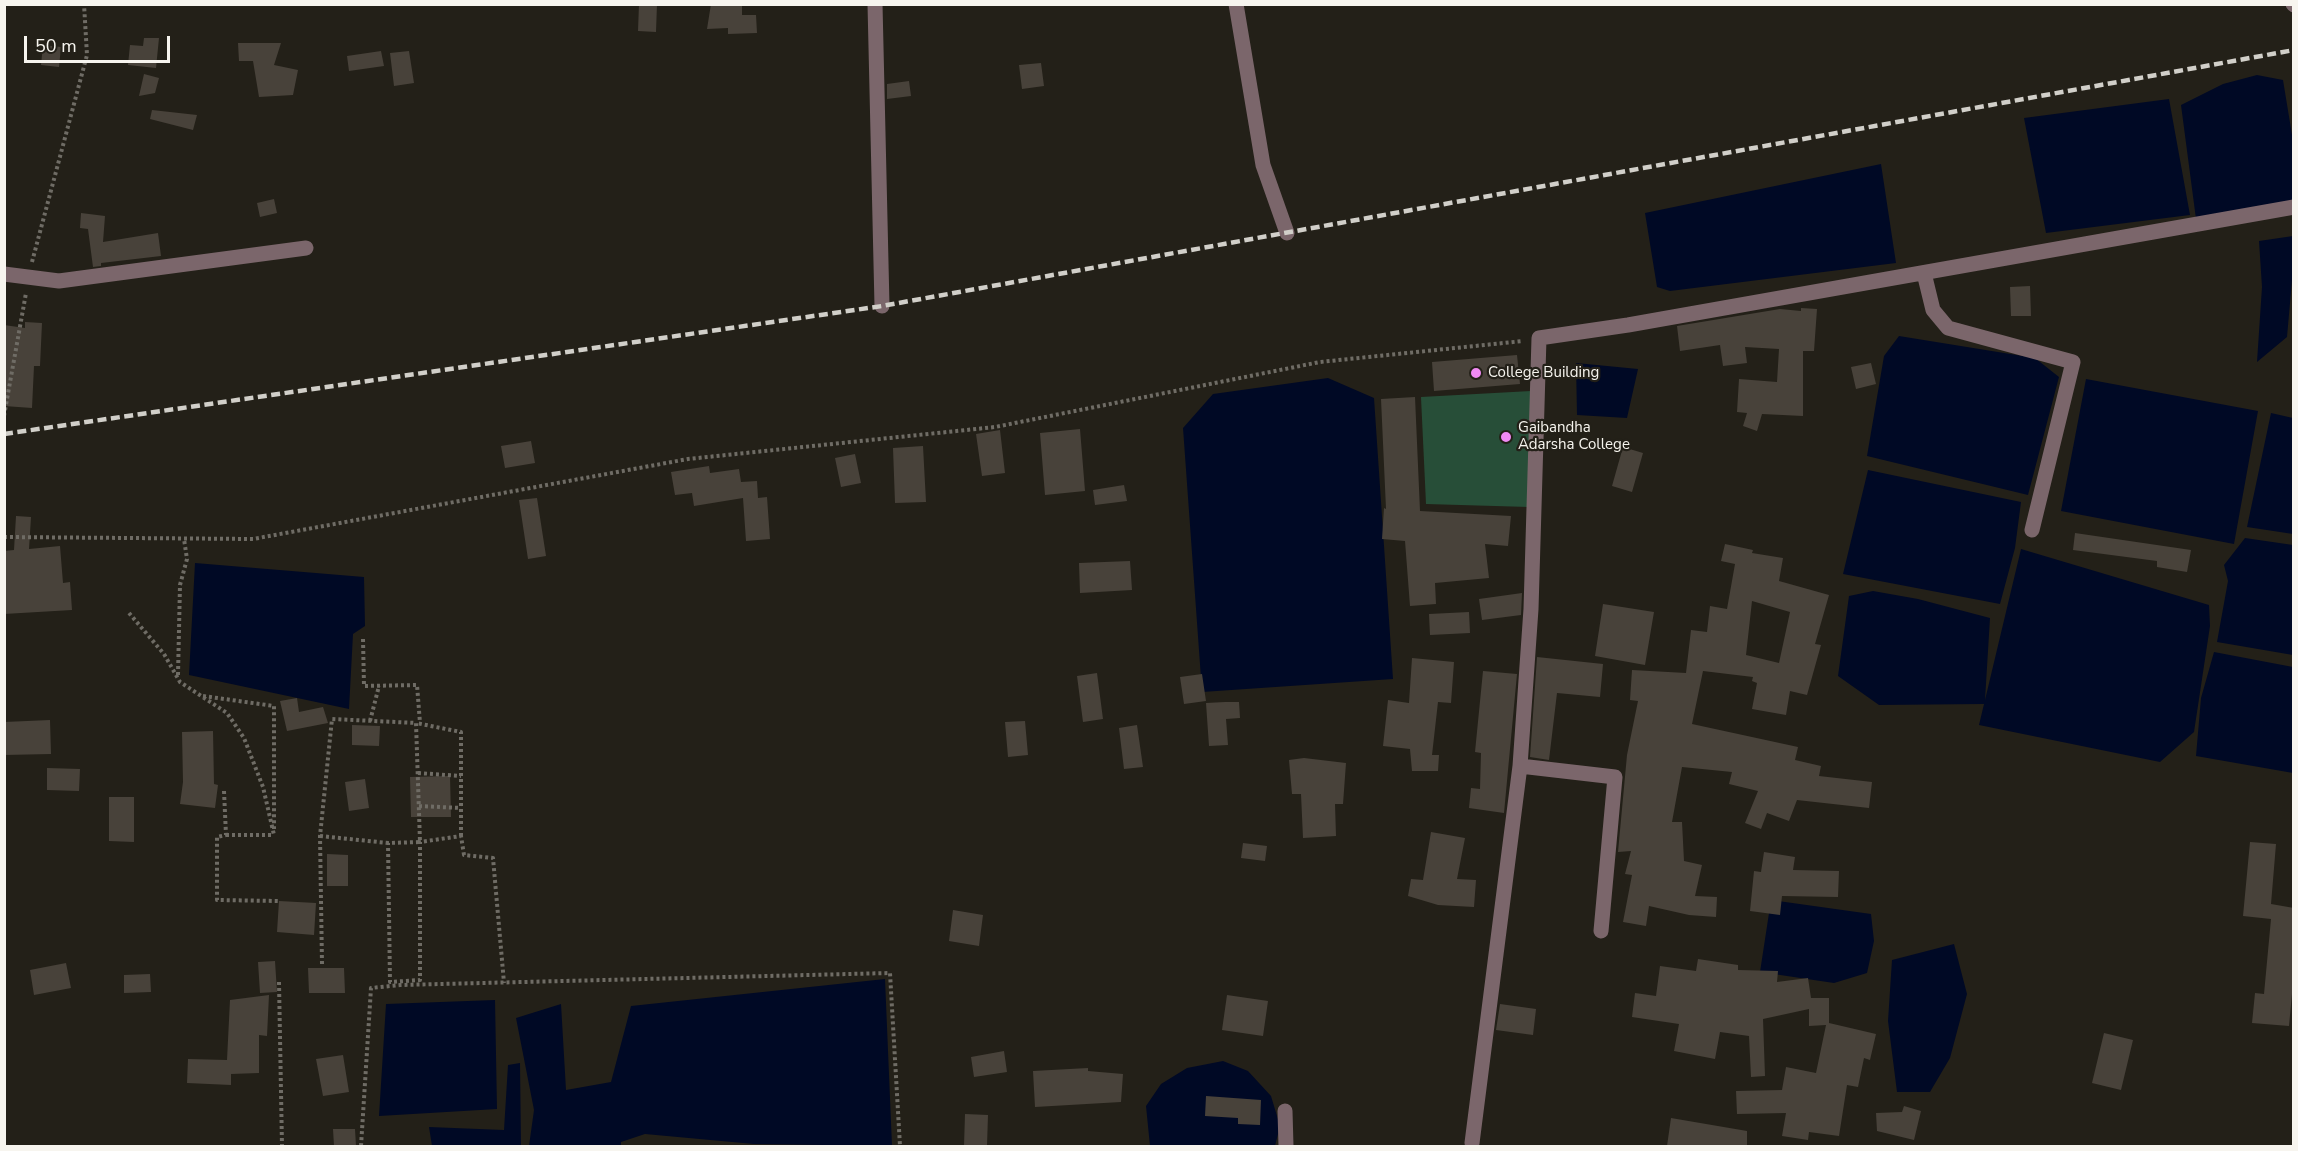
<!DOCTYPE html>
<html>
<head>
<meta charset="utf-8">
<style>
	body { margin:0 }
	#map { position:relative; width:2298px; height:1151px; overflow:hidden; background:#232018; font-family:"Nunito Sans",sans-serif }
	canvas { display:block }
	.frame { position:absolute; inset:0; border:6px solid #f7f5ef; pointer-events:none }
	.scale { position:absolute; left:24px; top:36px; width:146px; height:27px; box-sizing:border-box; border:3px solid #f7f5ef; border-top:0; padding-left:8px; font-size:18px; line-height:21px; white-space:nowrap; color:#f7f5ef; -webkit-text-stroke:4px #232018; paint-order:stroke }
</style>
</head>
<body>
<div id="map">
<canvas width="2298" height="1151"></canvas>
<div class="frame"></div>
<div class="scale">50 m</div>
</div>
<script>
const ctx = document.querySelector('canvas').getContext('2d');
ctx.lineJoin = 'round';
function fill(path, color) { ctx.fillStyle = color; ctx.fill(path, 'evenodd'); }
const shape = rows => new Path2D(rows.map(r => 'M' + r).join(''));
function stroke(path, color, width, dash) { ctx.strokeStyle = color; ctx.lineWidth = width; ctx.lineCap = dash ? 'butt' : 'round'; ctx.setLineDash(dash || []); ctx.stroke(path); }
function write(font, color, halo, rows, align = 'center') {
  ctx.font = font + ' "Nunito Sans",sans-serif'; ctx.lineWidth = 4.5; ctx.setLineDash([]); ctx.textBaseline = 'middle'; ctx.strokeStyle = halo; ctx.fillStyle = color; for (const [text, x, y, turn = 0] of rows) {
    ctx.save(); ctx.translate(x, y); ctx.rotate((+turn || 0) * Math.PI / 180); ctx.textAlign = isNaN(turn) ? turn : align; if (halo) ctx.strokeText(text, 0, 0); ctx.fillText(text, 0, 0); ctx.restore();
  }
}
const green = shape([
	[1531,391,1529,507,1426,504,1421,397]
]);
const water = shape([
	[2257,75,2283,80,2293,141,2293,208,2196,219,2181,105,2223,84],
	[2169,99,2190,215,2046,233,2024,118],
	[1881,164,1896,263,1670,291,1657,287,1645,213],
	[2293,236,2293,269,2287,337,2257,362,2262,287,2259,241],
	[1899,336,2035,358,2059,377,2028,495,1867,456,1884,356],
	[1576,363,1638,369,1627,418,1577,415],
	[1328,378,1374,398,1393,679,1202,692,1183,428,1213,394],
	[2086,379,2258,411,2234,544,2061,511],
	[2271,413,2293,418,2293,534,2247,527],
	[1868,470,2021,502,2015,548,2000,604,1843,574],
	[2245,538,2293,545,2293,655,2217,642,2228,581,2224,565],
	[2021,549,2209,605,2210,626,2194,732,2160,762,1979,725,1984,704,1879,705,1838,676,1849,596,1873,591,1918,599,1990,618,1985,700],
	[195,563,364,577,365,626,353,634,349,709,189,675],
	[2214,652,2293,667,2293,773,2196,756,2201,698],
	[1771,900,1871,914,1874,941,1867,973,1834,983,1760,972],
	[1954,944,1967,994,1950,1058,1930,1092,1897,1092,1888,1021,1892,960],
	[885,979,892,1146,754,1144,645,1134,621,1142,621,1146,529,1146,534,1110,516,1018,561,1004,566,1090,611,1082,631,1006],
	[495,1000,497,1109,379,1116,386,1004],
	[1223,1061,1248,1071,1271,1096,1280,1126,1275,1146,1150,1146,1146,1106,1161,1084,1187,1068],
	[520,1063,521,1146,432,1146,429,1127,504,1130,508,1065]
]);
const building = shape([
	[639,4,657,4,656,32,638,31],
	[711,4,742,5,742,15,756,15,757,33,728,34,728,28,707,29],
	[144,38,159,38,156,68,128,65,130,45,143,46],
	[238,43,281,43,274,65,298,70,293,95,259,97,253,61,239,61],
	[43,45,61,47,59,67,41,65],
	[381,51,384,66,349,71,347,56],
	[409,51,414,83,394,86,390,53],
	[1041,63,1044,86,1022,89,1019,65],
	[144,74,159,78,155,93,139,96],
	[909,81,911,96,887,99,887,84],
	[152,110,197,115,193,130,150,119],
	[274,199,277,213,260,217,257,203],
	[81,213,105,216,103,242,158,233,161,256,101,263,101,266,93,267,88,229,80,228],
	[2030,286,2031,316,2011,316,2010,287],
	[1801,308,1817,309,1814,351,1803,351,1803,416,1762,414,1757,431,1743,426,1747,413,1737,412,1739,379,1777,382,1779,349,1745,347,1747,363,1723,366,1720,345,1680,351,1677,326,1780,309,1801,311],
	[25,322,42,323,40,366,34,366,32,408,4,406,4,325,25,328],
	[1517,355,1520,384,1434,391,1432,362],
	[1871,363,1876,384,1856,389,1851,367],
	[1415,397,1420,511,1511,516,1508,546,1485,544,1489,578,1435,583,1436,604,1410,606,1405,541,1382,539,1384,508,1386,509,1381,399],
	[1080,429,1085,491,1045,495,1040,433],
	[1000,430,1005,473,982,476,976,434],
	[531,441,535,463,505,468,501,446],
	[923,446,926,502,895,503,893,448],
	[1623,447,1643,453,1632,492,1612,486],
	[855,454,861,483,841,487,835,458],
	[709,466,710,473,739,469,741,482,757,481,758,498,767,497,770,539,746,541,743,498,694,506,692,493,675,495,671,472],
	[1124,485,1127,501,1095,505,1093,490],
	[537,498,546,556,528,559,519,500],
	[16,516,31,517,29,549,60,546,63,583,70,582,72,610,4,614,4,551,14,550],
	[2075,533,2191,550,2187,572,2157,567,2157,561,2073,550],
	[1725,544,1753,550,1752,553,1783,558,1779,581,1829,595,1815,644,1821,645,1807,695,1790,691,1786,715,1752,709,1757,683,1752,681,1753,677,1703,671,1692,724,1798,747,1795,760,1821,766,1819,776,1872,782,1869,808,1797,800,1789,821,1767,813,1761,829,1745,823,1758,791,1729,784,1732,772,1682,767,1672,822,1682,822,1684,861,1702,865,1695,896,1717,897,1716,917,1689,915,1649,906,1646,926,1623,922,1632,875,1625,874,1631,851,1618,852,1627,755,1638,701,1630,700,1632,670,1686,673,1691,630,1707,632,1710,606,1727,609,1735,564,1721,561],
	[1752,601,1790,612,1779,663,1746,655],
	[1130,561,1132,590,1080,593,1079,563],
	[1522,593,1521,615,1482,620,1479,599],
	[1603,604,1654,612,1645,665,1595,656],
	[1469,612,1470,633,1430,635,1429,614],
	[1537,657,1603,664,1600,697,1557,693,1549,760,1530,757],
	[1412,658,1454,662,1451,703,1438,702,1432,755,1439,755,1438,771,1412,771,1410,749,1383,746,1388,700,1409,703],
	[1483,671,1517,674,1504,813,1469,808,1471,788,1480,789,1481,753,1475,752],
	[1097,673,1103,719,1083,722,1077,676],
	[1202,674,1206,701,1184,704,1180,677],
	[297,698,299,712,323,707,328,723,287,731,280,701],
	[1225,702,1239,702,1240,718,1226,719,1228,745,1209,746,1206,703],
	[50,720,51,754,4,755,4,722],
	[1025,721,1028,755,1008,757,1005,722],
	[352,725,380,726,379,746,352,745],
	[1137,725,1143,767,1124,769,1119,728],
	[213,731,214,784,218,785,215,808,180,804,183,782,182,732],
	[1304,758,1346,763,1343,804,1335,804,1336,836,1303,838,1301,794,1292,794,1289,760],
	[47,768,80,769,79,791,47,790],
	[450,776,451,817,411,817,410,777],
	[365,779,369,808,349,811,345,782],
	[109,797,134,797,134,842,109,841],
	[1431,832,1465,838,1457,879,1476,880,1474,907,1438,905,1408,896,1411,879,1423,880],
	[2250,842,2276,844,2271,904,2294,908,2294,972,2289,1026,2252,1023,2255,993,2264,994,2271,919,2243,916],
	[1243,843,1267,846,1265,861,1241,858],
	[1764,852,1795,857,1793,870,1839,871,1838,897,1782,896,1780,915,1750,911,1754,871,1761,872],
	[327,854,348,855,348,886,327,886],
	[279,901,316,903,314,935,277,932],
	[953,910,983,915,979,946,949,941],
	[1698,959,1738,965,1738,970,1778,971,1777,982,1808,978,1811,998,1829,998,1829,1023,1876,1034,1870,1060,1864,1058,1858,1087,1847,1085,1839,1136,1809,1132,1808,1140,1782,1136,1786,1113,1737,1114,1736,1091,1782,1090,1786,1067,1816,1073,1826,1025,1809,1026,1809,1009,1763,1019,1765,1076,1751,1077,1749,1036,1720,1032,1715,1059,1674,1051,1679,1024,1632,1017,1635,993,1656,996,1660,966,1696,971],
	[275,961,277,992,260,993,258,962],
	[66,963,71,988,34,995,30,970],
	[308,968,344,968,345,993,309,993],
	[150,974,151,992,124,993,124,975],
	[269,995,267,1036,259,1035,259,1073,231,1074,231,1085,187,1083,188,1059,227,1060,230,1000],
	[1227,995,1268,1001,1263,1036,1222,1030],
	[1500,1004,1536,1009,1533,1035,1496,1030],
	[2104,1033,2133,1040,2121,1090,2092,1083],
	[1004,1051,1007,1072,974,1077,971,1057],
	[343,1055,349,1092,323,1096,316,1059],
	[1088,1068,1088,1071,1123,1074,1121,1102,1035,1107,1033,1071],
	[1206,1096,1261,1100,1260,1125,1238,1124,1238,1118,1205,1116],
	[1904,1106,1921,1111,1914,1140,1877,1131,1876,1113,1902,1112],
	[965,1114,988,1115,987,1146,964,1146],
	[1671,1118,1747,1131,1747,1146,1667,1146],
	[333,1129,355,1129,356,1146,334,1146]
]);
const path = shape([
	[32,262,87,55,84,4],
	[4,416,26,293],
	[4,537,253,539,688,459,995,427,1320,362,1523,341],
	[129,613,164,654,180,682,227,713,244,738,263,787,274,835],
	[363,639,364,686,417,685,420,723],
	[178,675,180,585,187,559,184,539],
	[203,696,274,706,274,829],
	[370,721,379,686],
	[418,773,461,776],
	[224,791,226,835,217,837,217,900,279,901],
	[419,806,461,808],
	[226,835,274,835],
	[320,836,388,843],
	[461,836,461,732,416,723,420,842,388,843,390,982,420,980,420,842,461,836,464,855,493,858,504,983],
	[322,964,320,836,332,719,416,723],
	[279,982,282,1146],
	[361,1146,371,988,400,985,890,973,900,1146]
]);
const minor = shape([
	[875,4,882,306],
	[1236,4,1263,165,1287,233],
	[2293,4,2294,5],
	[1924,273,1933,310,1948,328,2073,362,2032,530],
	[4,274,59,281,306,248],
	[1520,766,1615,777,1601,931],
	[1285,1111,1286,1146],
	[1472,1143,1520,766,1531,609,1539,338,1628,325,2294,207]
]);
const rail = shape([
	[4,434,882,306,2294,50]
]);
const markers = [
	[1476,373,6,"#f18af4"],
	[1506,437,6,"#f18af4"]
];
const poiNames = [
	["College Building",1488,373],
	["Gaibandha",1518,428],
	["Adarsha College",1518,445]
];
fill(green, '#274e38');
fill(water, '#000925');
fill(building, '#48423a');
stroke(path, '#6f6c65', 4, [3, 3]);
stroke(minor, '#7b666b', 15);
stroke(rail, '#d1cfc9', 4.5, [9, 4.5]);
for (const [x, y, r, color] of markers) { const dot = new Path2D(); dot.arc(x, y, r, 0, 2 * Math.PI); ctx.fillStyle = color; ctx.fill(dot); stroke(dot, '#232018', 2); }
write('15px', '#f7f5ef', '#232018', poiNames, 'left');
</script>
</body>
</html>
